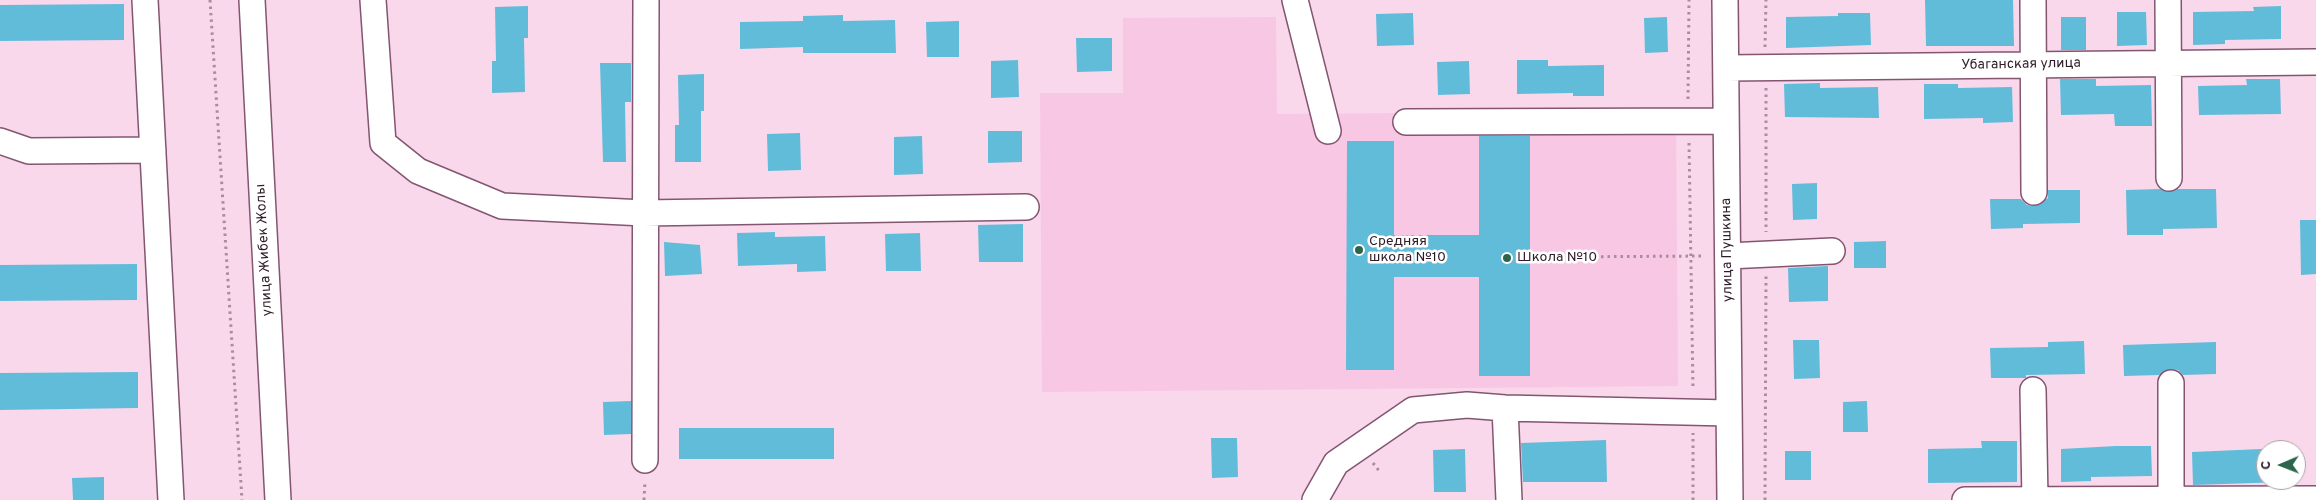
<!DOCTYPE html>
<html>
<head>
<meta charset="utf-8">
<style>
	body { margin:0 }
	#map { position:relative; width:2316px; height:500px; overflow:hidden; background:#f9d8eb; font-family:Overpass,sans-serif }
	canvas { display:block }
	.north { position:absolute; left:2256px; top:440px; width:50px; height:50px; box-sizing:border-box; background:#fff; border:1px solid #aca4a9; border-radius:50%; rotate:269deg; font-size:14px; font-weight:700; line-height:20px; text-align:center; color:#2f1c28 }
	.north::after { content:''; display:block; margin:auto; width:18px; height:22px; background:#2d654c; clip-path:polygon(50% 0,100% 100%,50% 72%,0 100%) }
</style>
</head>
<body>
<div id="map">
<canvas width="2316" height="500"></canvas>
<div class="north">С</div>
</div>
<script>
const ctx = document.querySelector('canvas').getContext('2d');
ctx.lineJoin = 'round';
function fill(path, color) { ctx.fillStyle = color; ctx.fill(path, 'evenodd'); }
const shape = rows => new Path2D(rows.map(r => 'M' + r).join(''));
function stroke(path, color, width, dash) { ctx.strokeStyle = color; ctx.lineWidth = width; ctx.lineCap = dash ? 'butt' : 'round'; ctx.setLineDash(dash || []); ctx.stroke(path); }
function write(font, color, halo, rows, align = 'center') {
  ctx.font = font + ' Overpass,sans-serif'; ctx.lineWidth = 5; ctx.setLineDash([]); ctx.textBaseline = 'middle'; ctx.strokeStyle = halo; ctx.fillStyle = color; for (const [text, x, y, turn = 0] of rows) {
    ctx.save(); ctx.translate(x, y); ctx.rotate((+turn || 0) * Math.PI / 180); ctx.textAlign = isNaN(turn) ? turn : align; if (halo) ctx.strokeText(text, 0, 0); ctx.fillText(text, 0, 0); ctx.restore();
  }
}
const built = shape([
	[1276,17,1277,114,1676,111,1678,386,1042,392,1040,93,1123,93,1123,18]
]);
const building = shape([
	[1925,0,2013,0,2014,46,1926,46],
	[124,4,124,40,0,41,0,5],
	[528,6,528,38,524,38,525,92,492,93,492,61,496,61,495,7],
	[2281,6,2281,39,2225,40,2225,44,2193,45,2193,12,2254,11,2253,7],
	[2117,12,2146,12,2147,45,2117,46],
	[1413,13,1414,45,1377,46,1376,14],
	[1838,13,1870,13,1871,45,1786,48,1786,17,1838,16],
	[843,15,843,21,895,20,896,53,803,53,803,47,740,49,740,22,803,21,803,16],
	[1667,17,1668,52,1645,53,1644,18],
	[2061,17,2086,17,2086,50,2061,50],
	[959,21,959,57,927,57,926,22],
	[1076,38,1112,38,1112,71,1077,72],
	[1018,60,1019,97,991,98,991,61],
	[1517,60,1548,60,1548,66,1604,65,1604,96,1573,96,1573,93,1517,94],
	[1469,61,1470,94,1438,95,1437,62],
	[600,63,631,63,631,102,625,102,626,162,603,162],
	[704,74,704,111,701,111,701,162,675,162,675,125,679,125,678,75],
	[2060,79,2096,79,2096,86,2151,85,2152,126,2115,126,2114,114,2061,115],
	[2246,79,2280,79,2281,114,2199,115,2198,86,2247,85],
	[1820,83,1820,88,1878,87,1879,118,1785,117,1784,84],
	[1924,84,1958,84,1958,88,2012,87,2013,122,1983,123,1983,118,1924,119],
	[988,131,1022,131,1022,162,988,163],
	[800,133,801,170,768,171,767,134],
	[922,136,923,174,894,175,894,137],
	[1479,136,1530,136,1530,376,1479,376,1479,277,1394,277,1394,370,1346,370,1347,141,1394,141,1394,235,1479,235],
	[1817,183,1817,219,1793,220,1792,184],
	[2160,189,2170,192,2177,189,2216,189,2217,228,2163,229,2163,235,2127,235,2126,190],
	[2048,190,2080,190,2080,223,2023,224,2023,228,1991,229,1990,199,2021,199,2027,205,2035,206,2048,198],
	[2300,220,2316,220,2316,274,2301,275],
	[1023,224,1023,262,979,262,978,225],
	[775,232,775,237,825,236,826,271,797,272,797,264,738,266,737,233],
	[920,233,921,271,886,271,885,234],
	[1886,241,1886,268,1854,268,1854,242],
	[664,242,700,245,702,274,665,276],
	[137,264,137,300,0,301,0,265],
	[1828,266,1828,301,1789,302,1788,268],
	[1793,340,1819,340,1820,378,1794,379],
	[2084,341,2085,374,2026,375,2026,378,1991,378,1990,348,2048,347,2048,342],
	[2216,342,2216,374,2183,375,2178,370,2171,369,2159,375,2124,376,2123,345],
	[138,372,138,408,0,410,0,373],
	[631,401,631,434,604,435,603,402],
	[1867,401,1868,432,1843,432,1843,402],
	[679,428,834,428,834,459,679,459],
	[1211,438,1237,438,1238,477,1212,478],
	[1606,440,1607,482,1523,482,1521,443],
	[1981,441,2017,441,2017,482,1928,483,1928,449,1982,448],
	[2116,446,2151,446,2152,476,2091,477,2091,481,2061,482,2061,449],
	[2284,448,2284,450,2266,450,2266,480,2284,480,2284,482,2193,485,2192,452],
	[1465,449,1466,492,1434,492,1433,450],
	[1785,451,1811,451,1811,480,1785,480],
	[104,477,104,500,73,500,72,478]
]);
const path = shape([
	[210,0,242,500],
	[1765,47,1766,0],
	[1766,88,1766,232],
	[1688,99,1689,0],
	[1689,143,1693,389],
	[1549,257,1705,256],
	[1373,463,1380,472],
	[644,500,645,481],
	[1693,500,1693,433],
	[1765,500,1766,276]
]);
const minor = shape([
	[145,0,171,500],
	[252,0,278,500],
	[373,0,383,143,418,171,502,206,644,213,1026,207],
	[1295,0,1328,131],
	[1725,0,1730,500],
	[2033,0,2034,192],
	[2168,0,2169,178],
	[1726,68,2316,62],
	[1406,122,1726,121],
	[0,141,29,151,153,150],
	[1728,256,1832,251],
	[2171,383,2171,500],
	[2033,390,2035,500],
	[1505,408,1509,500],
	[645,460,646,0],
	[1315,500,1336,463,1413,410,1467,405,1505,408,1729,413],
	[1965,500,2316,499]
]);
const markers = [
	[1359,250,5,"#2d654c"],
	[1507,258,5,"#2d654c"]
];
const streetNames = [
	["Убаганская улица",2021,65,-1],
	["улица Жибек Жолы",265,250,-93],
	["улица Пушкина",1728,250,-91]
];
const poiNames = [
	["Средняя",1369,242],
	["школа №10",1369,258],
	["Школа №10",1517,258]
];
fill(built, '#f8c7e3');
fill(building, '#61bcda');
stroke(minor, '#835571', 28);
stroke(path, '#a98d9d', 3, [2.5, 4]);
stroke(minor, '#fff', 25);
for (const [x, y, r, color] of markers) { const dot = new Path2D(); dot.arc(x, y, r, 0, 2 * Math.PI); ctx.fillStyle = color; ctx.fill(dot); stroke(dot, '#fff', 2); }
write('14px', '#2f1c28', '#fff', streetNames);
write('14px', '#2f1c28', '#fff', poiNames, 'left');
</script>
</body>
</html>
